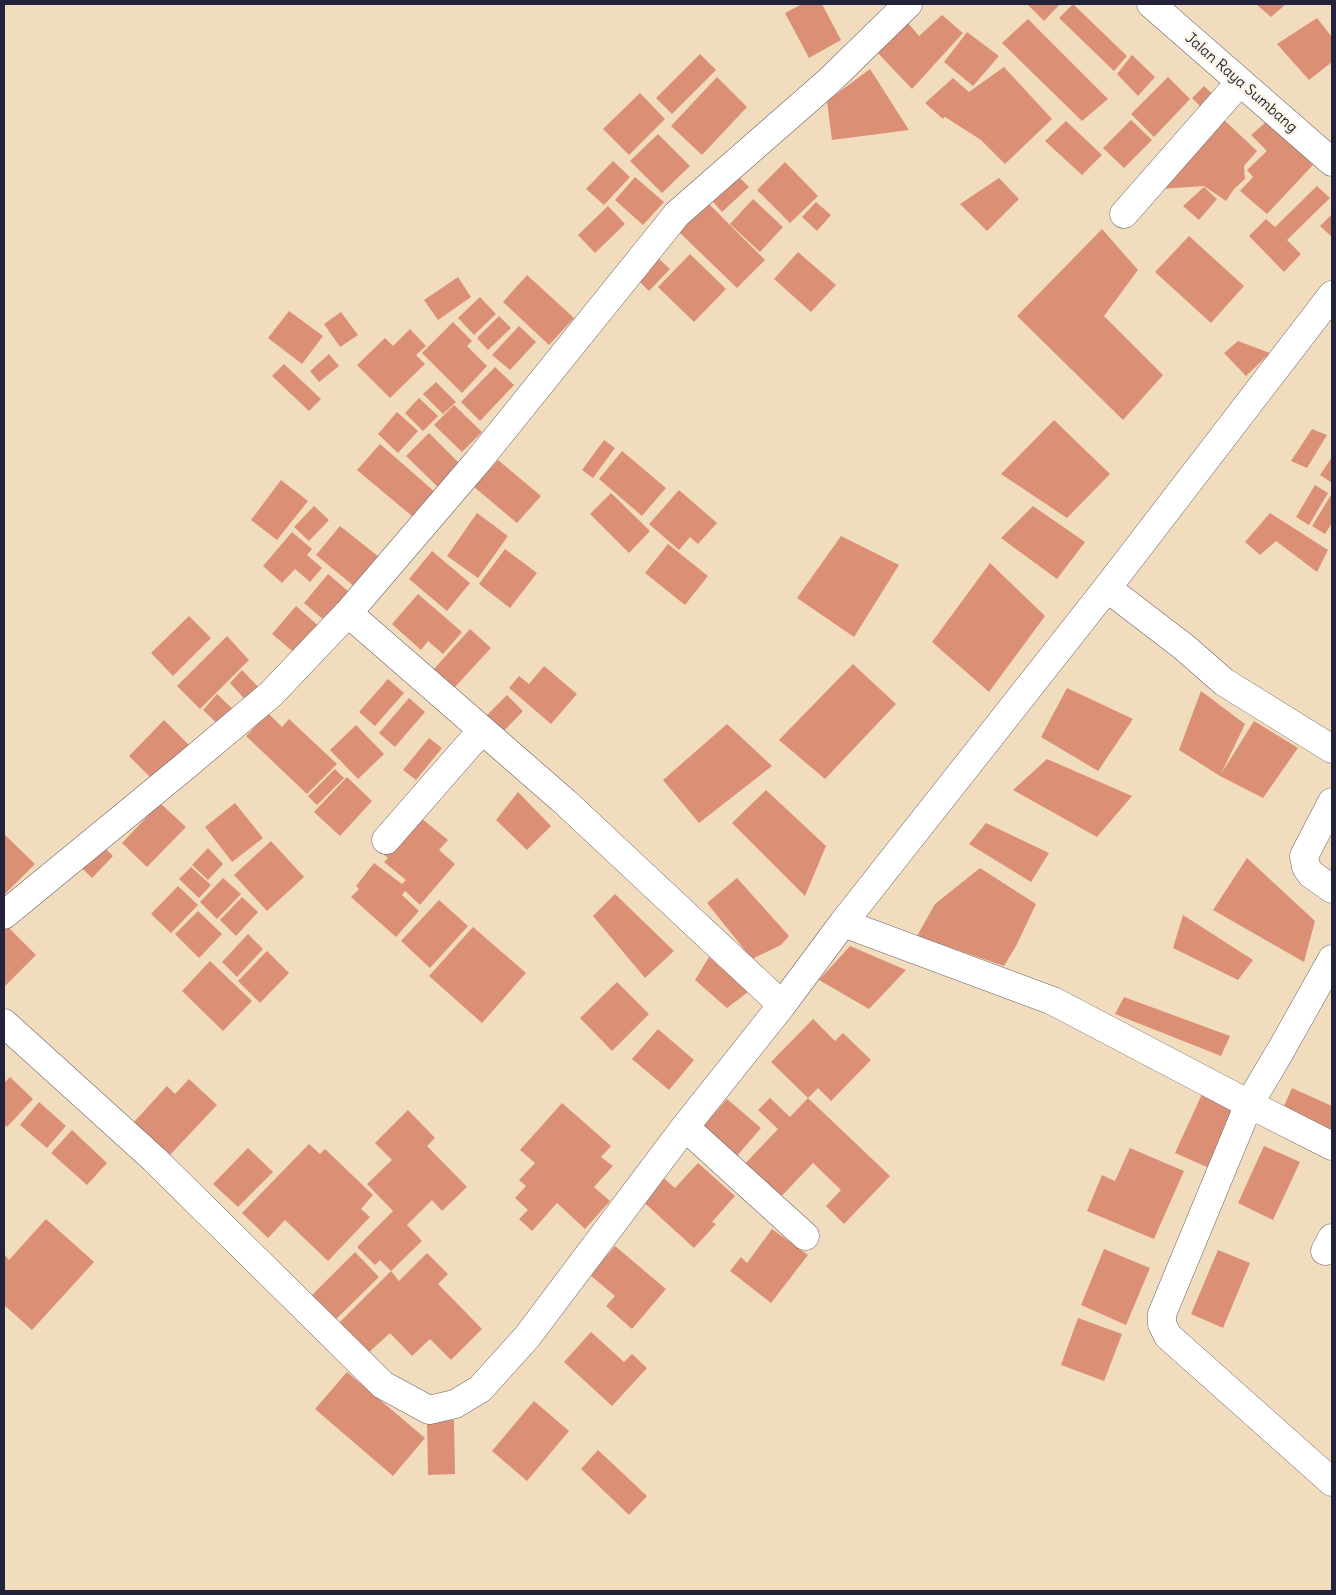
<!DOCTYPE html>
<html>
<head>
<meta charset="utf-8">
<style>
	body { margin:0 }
	#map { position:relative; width:1336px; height:1595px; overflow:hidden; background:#f2dcbe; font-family:Delius,sans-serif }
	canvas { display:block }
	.frame { position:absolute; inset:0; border:5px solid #22223b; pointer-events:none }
</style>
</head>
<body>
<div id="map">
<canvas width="1336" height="1595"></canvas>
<div class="frame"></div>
</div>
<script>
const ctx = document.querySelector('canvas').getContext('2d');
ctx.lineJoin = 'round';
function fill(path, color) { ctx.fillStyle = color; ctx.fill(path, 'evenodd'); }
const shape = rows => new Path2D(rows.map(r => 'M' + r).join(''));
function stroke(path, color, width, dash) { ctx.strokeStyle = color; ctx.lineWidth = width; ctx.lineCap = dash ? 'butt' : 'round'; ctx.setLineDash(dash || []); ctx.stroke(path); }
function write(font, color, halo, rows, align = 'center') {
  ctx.font = font + ' Delius,sans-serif'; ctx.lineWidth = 5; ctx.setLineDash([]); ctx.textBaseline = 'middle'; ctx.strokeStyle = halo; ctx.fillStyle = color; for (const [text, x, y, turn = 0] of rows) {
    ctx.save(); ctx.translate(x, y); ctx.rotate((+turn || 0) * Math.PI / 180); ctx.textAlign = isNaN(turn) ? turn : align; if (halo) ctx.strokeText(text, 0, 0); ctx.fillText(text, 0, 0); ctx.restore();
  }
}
const building = shape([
	[802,4,822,4,841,40,809,58,785,13],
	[1027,4,1060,4,1044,21],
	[1073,4,1127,56,1114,71,1059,18],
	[1256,4,1286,4,1271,17],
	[942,15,963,33,912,89,875,50,908,23,919,36],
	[1317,18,1332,37,1332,62,1309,80,1277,44],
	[1028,19,1108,99,1082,121,1002,43],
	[967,32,999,56,973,86,944,62],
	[700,54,716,70,672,114,656,98],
	[1132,55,1155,77,1138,96,1117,74],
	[1004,67,1052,119,1005,164,981,140,945,117,943,119,925,103,953,78,969,92],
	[870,69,909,130,832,140,827,101],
	[717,77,747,107,702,155,671,126],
	[1168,77,1190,99,1154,137,1131,114],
	[1204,86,1218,99,1206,112,1192,98],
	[640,93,665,119,629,155,603,129],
	[1223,119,1257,151,1244,166,1245,179,1234,189,1226,201,1204,186,1160,189],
	[1131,120,1152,140,1124,168,1103,148],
	[1066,121,1102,155,1082,175,1045,141],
	[1267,121,1313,165,1267,214,1240,191,1253,177,1247,170,1267,151,1251,135],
	[658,134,690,166,662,193,630,161],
	[613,161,630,177,604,205,586,189],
	[785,162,818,196,790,223,757,190],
	[735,173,749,187,722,212,709,197],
	[635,177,664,202,643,225,615,200],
	[999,178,1019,199,987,231,960,204],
	[1317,186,1330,198,1287,240,1301,254,1284,272,1249,236,1266,219,1275,227],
	[1204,187,1217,199,1199,220,1183,206],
	[753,199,783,227,760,252,730,224],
	[706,201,765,260,737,288,678,231],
	[816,202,831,215,817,231,802,217],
	[608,206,625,224,595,253,578,235],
	[1332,214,1332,237,1320,226],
	[1102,229,1138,270,1104,316,1163,375,1123,420,1017,316],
	[1189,236,1244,286,1211,323,1155,272],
	[798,252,836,285,811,312,774,279],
	[690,254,726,289,694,322,658,287],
	[658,258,670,269,649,291,637,279],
	[527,275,574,318,549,345,503,302],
	[458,277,471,297,438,320,424,300],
	[480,297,496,314,474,335,458,318],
	[289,311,323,336,302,364,268,338],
	[341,312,358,335,340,347,324,324],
	[499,316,511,328,488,350,477,338],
	[453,322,472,341,467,346,487,366,462,393,422,353],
	[519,326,536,342,510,370,492,355],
	[410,329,426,346,416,355,425,364,390,398,357,365,385,338,393,346],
	[1238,341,1270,353,1246,376,1224,353],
	[329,354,339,366,319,382,310,371],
	[284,364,321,399,309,411,272,376],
	[495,367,514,385,480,421,461,402],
	[436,382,456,402,443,414,423,394],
	[419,398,438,416,423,431,405,413],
	[454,405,482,432,462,452,434,425],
	[397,412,418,431,398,453,378,434],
	[1054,420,1110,474,1067,518,1001,474],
	[1312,429,1327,435,1307,468,1291,461],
	[429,433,462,466,440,489,406,456],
	[604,440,615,448,593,478,582,470],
	[380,444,435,492,413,517,357,470],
	[622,451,666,488,642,516,599,479],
	[1332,457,1332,483,1320,475],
	[498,460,541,496,517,523,474,487],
	[281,480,308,501,277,540,251,520],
	[1315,485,1328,493,1309,525,1296,517],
	[679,490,717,523,698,544,690,537,679,550,649,524],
	[611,493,650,531,629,553,590,514],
	[1331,495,1332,496,1332,523,1325,534,1312,526],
	[314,506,329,520,309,541,294,527],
	[1033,506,1085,542,1057,579,1001,538],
	[477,513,508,536,478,578,447,556],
	[1270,513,1328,550,1317,572,1276,541,1260,555,1245,542],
	[340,526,384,561,360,591,316,555],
	[292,532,312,549,307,555,322,568,310,582,295,569,282,583,263,566],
	[841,536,899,565,854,637,797,598],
	[668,544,708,576,685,605,645,573],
	[505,549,537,573,510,608,479,584],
	[432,551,470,583,447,611,409,579],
	[990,563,1045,616,989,692,932,642],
	[328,574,348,591,324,620,304,603],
	[418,594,462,632,443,654,428,641,421,650,392,624],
	[296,606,321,628,297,655,272,634],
	[189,616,211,638,173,676,151,653],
	[470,629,491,648,454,688,433,670],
	[227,636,249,660,200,709,177,686],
	[853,664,896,704,825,779,779,740],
	[544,666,577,694,551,724,509,688,519,676,529,684],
	[242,670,264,693,251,706,230,683],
	[388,679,404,693,375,726,359,712],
	[1067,688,1133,719,1098,771,1041,737],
	[1201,691,1245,724,1221,774,1254,721,1298,748,1263,798,1220,776,1179,750],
	[217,694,238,714,223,729,203,710],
	[507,695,523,711,503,732,486,716],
	[409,698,425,712,395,747,379,733],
	[268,713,282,727,289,719,337,764,307,794,246,736],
	[164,720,195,751,159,786,129,756],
	[727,724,772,766,699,823,663,780],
	[356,725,384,754,358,779,330,750],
	[429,738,442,748,416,780,403,770],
	[1047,759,1132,796,1097,837,1013,790],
	[335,769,344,778,317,805,308,796],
	[347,777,372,801,340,836,314,812],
	[766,790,826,846,805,896,732,823],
	[518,792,551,826,527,850,496,820],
	[160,803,186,827,147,867,122,843],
	[235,803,263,838,232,862,205,827],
	[421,818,448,840,439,850,455,864,420,905,405,891,402,895,419,911,396,937,351,897,359,889,356,886,374,863,402,884,406,880,384,862,388,858,381,852],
	[986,823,1049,853,1031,882,969,844],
	[4,834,35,864,4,895],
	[271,841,304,877,267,911,234,875],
	[102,845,113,856,92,878,77,863],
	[208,848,223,864,208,880,192,865],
	[1247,858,1315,921,1304,962,1213,910],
	[191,867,211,885,199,898,179,879],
	[980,868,1036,904,1016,946,1004,966,917,936,935,904],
	[223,878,241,894,217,919,200,902],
	[737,878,789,936,781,945,752,959,707,903],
	[178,886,198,905,171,933,151,914],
	[615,894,674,951,645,978,593,916],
	[242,897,258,912,236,936,220,920],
	[439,900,468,926,430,968,401,941],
	[198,911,222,934,199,958,175,934],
	[1183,915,1253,960,1238,980,1173,948],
	[6,925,36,955,4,987,4,927],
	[473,927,526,973,482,1023,429,976],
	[248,934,263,949,237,977,222,962],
	[850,946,906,970,869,1009,819,980],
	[267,951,289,973,260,1003,238,981],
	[709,957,748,992,727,1008,695,980],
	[210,961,252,1001,223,1031,182,991],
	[617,982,649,1014,612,1051,580,1018],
	[1124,997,1230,1036,1221,1056,1115,1014],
	[813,1019,835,1041,843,1033,871,1060,831,1101,818,1088,808,1098,771,1062],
	[658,1029,694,1060,669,1090,632,1059],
	[10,1077,33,1099,7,1127,4,1125,4,1083],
	[189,1079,217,1105,169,1156,134,1122,167,1086,175,1094],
	[1292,1088,1332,1106,1332,1139,1280,1115],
	[1202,1094,1242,1113,1216,1171,1175,1153],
	[770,1098,790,1117,808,1098,890,1176,844,1224,826,1206,841,1190,813,1163,775,1203,740,1169,778,1129,758,1110],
	[727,1099,761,1128,730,1164,695,1135],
	[39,1102,66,1126,47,1148,20,1125],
	[562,1103,611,1146,601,1157,613,1166,594,1187,610,1201,585,1229,557,1203,532,1231,519,1219,528,1210,515,1198,526,1186,519,1180,535,1163,520,1150],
	[408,1110,435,1138,427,1146,467,1187,442,1211,432,1200,407,1225,422,1241,391,1271,380,1260,375,1265,357,1247,393,1211,367,1184,392,1160,375,1143],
	[72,1130,107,1163,87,1185,51,1153],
	[309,1144,320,1154,325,1149,373,1195,361,1209,370,1217,328,1261,285,1220,268,1238,242,1213],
	[1264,1146,1300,1162,1273,1220,1238,1203],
	[248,1148,273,1172,238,1207,213,1184],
	[1130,1148,1184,1171,1154,1239,1087,1211,1102,1175,1115,1181],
	[698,1163,735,1196,712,1222,716,1224,694,1248,637,1196,658,1173,675,1188],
	[46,1219,94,1262,32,1330,4,1305,4,1254,9,1260],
	[772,1229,808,1255,771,1303,730,1271,741,1257,747,1263],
	[615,1246,666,1289,632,1329,606,1306,615,1296,590,1275],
	[1104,1249,1150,1268,1126,1325,1081,1305],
	[1218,1250,1250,1263,1223,1328,1191,1314],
	[355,1252,379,1277,331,1324,307,1300],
	[427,1253,448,1274,438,1284,482,1329,451,1360,430,1339,412,1356,390,1333,366,1355,337,1325,391,1271,399,1281],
	[1078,1318,1122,1334,1104,1381,1061,1365],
	[591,1332,624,1362,632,1354,647,1368,612,1406,564,1362],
	[347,1372,425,1438,393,1476,315,1409],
	[534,1401,569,1431,527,1481,492,1451],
	[454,1420,455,1474,428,1475,427,1421],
	[598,1450,647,1496,629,1515,581,1469]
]);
const minor = shape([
	[1124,214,1240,82],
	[1107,588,1184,647,1224,682,1332,749],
	[348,613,565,802,782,1005],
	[1332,802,1304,856,1306,867,1311,874,1332,889],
	[386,840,482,730],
	[4,915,183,768,271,694,348,613,478,461,677,214,829,81,908,4],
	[843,923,1053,1001,1249,1104,1332,1146],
	[1332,959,1281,1050,1249,1104,1162,1314,1162,1324,1168,1336,1332,1482],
	[4,1023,154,1159,383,1385,429,1410,455,1404,480,1389,527,1337,685,1127,782,1005,843,923,1107,588,1332,295],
	[685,1127,805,1236],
	[1325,1251,1332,1238]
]);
const tertiary = shape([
	[1151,4,1332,162]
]);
const streetNames = [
	["Jalan Raya Sumbang",1241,83,41]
];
fill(building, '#db9076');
stroke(minor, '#6b6369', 29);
stroke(tertiary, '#6b6369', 29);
stroke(minor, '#fff', 28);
stroke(tertiary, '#fff', 28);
write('15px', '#22223b', '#fcf5e5', streetNames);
</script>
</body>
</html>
